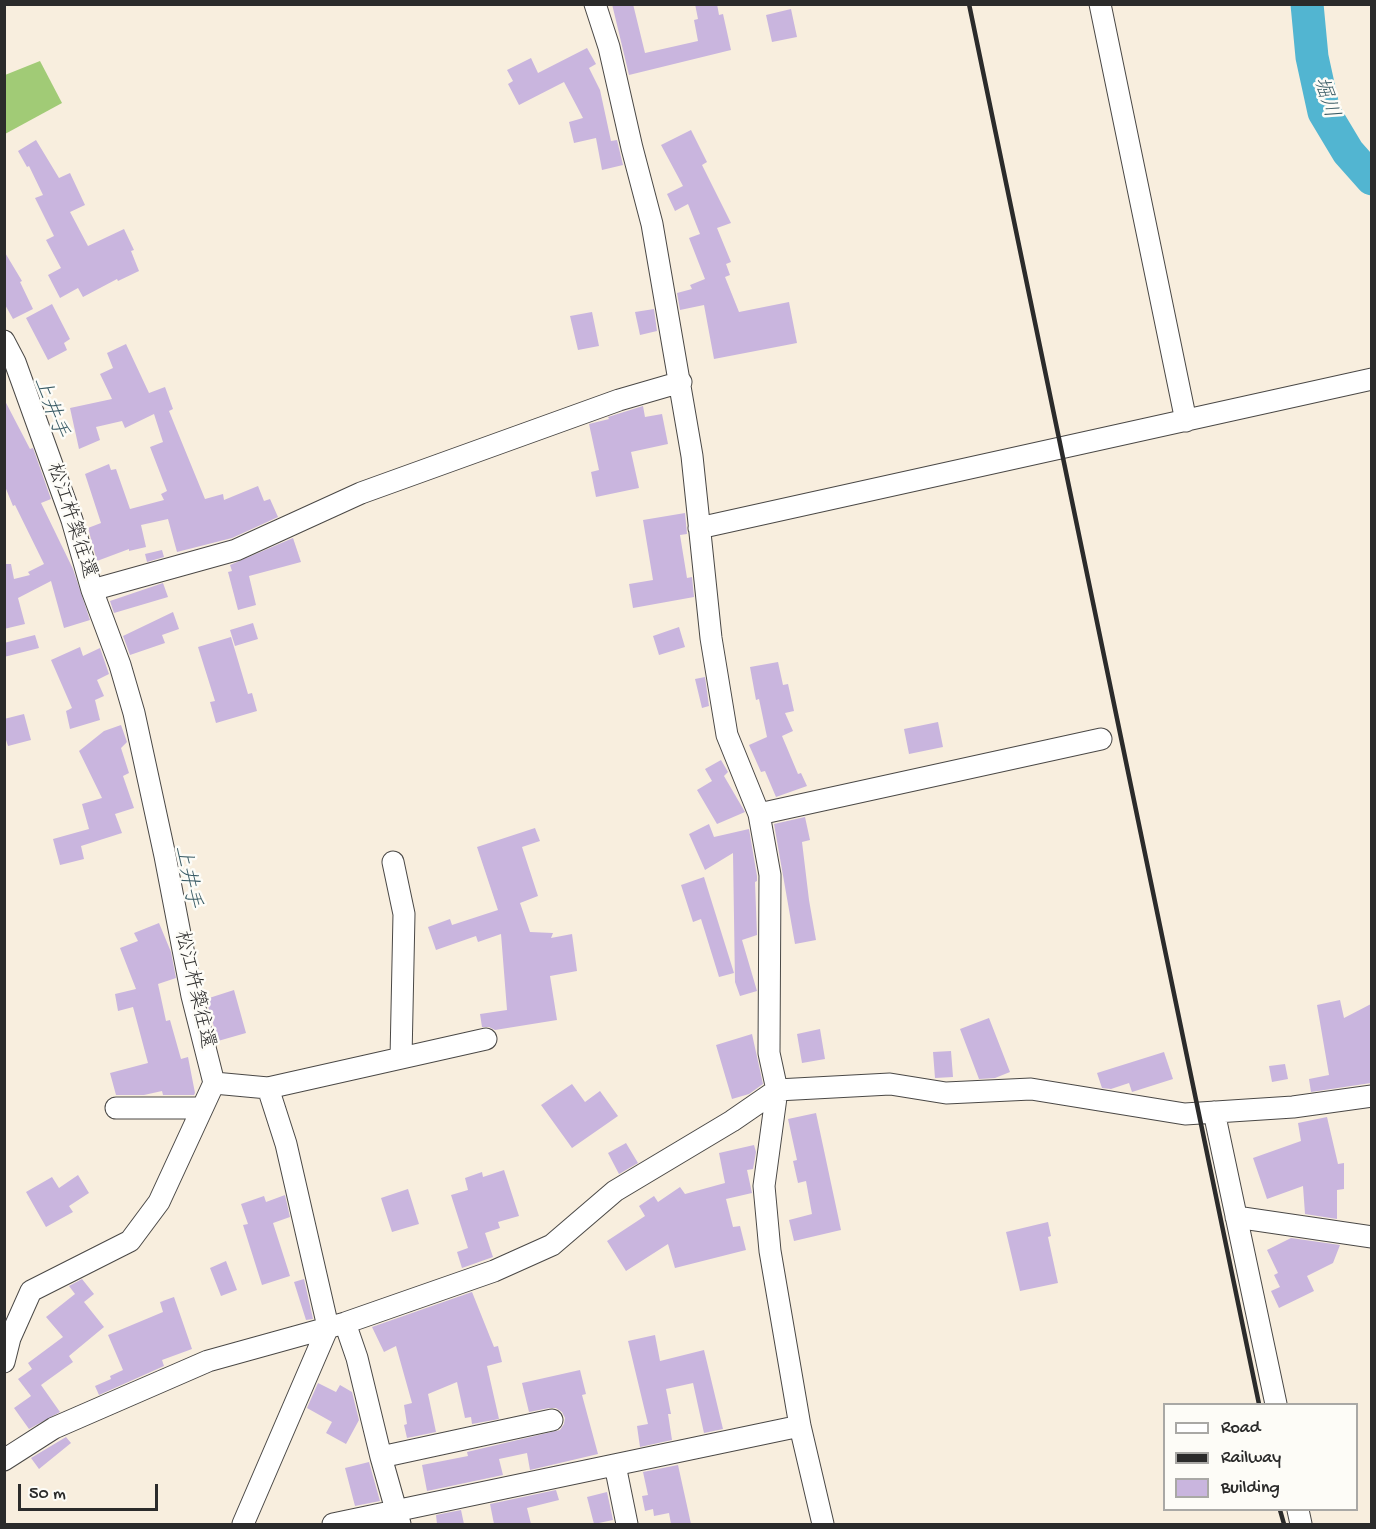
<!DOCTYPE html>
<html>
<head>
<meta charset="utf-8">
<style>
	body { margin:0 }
	#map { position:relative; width:1376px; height:1529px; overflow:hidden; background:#f8eede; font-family:"Gochi Hand",sans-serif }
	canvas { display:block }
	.frame { position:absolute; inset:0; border:6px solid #2b2b2b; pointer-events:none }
	.legend { position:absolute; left:1163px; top:1403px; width:195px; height:108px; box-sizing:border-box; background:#fdfcf7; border:2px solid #a9a8a5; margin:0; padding:8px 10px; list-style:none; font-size:18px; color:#2b2b2b }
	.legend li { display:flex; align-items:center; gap:12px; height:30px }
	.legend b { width:30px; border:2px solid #a9a8a5 }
	.scale { position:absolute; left:18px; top:1484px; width:140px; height:27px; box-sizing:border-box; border:3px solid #2b2b2b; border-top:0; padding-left:8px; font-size:18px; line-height:21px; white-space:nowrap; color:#2b2b2b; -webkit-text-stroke:4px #fdfcf7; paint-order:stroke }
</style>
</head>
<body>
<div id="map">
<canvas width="1376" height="1529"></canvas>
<div class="frame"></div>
<ul class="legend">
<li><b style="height:8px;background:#fff"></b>Road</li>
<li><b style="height:8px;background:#2b2b2b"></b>Railway</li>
<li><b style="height:16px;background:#c9b5de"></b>Building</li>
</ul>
<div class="scale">50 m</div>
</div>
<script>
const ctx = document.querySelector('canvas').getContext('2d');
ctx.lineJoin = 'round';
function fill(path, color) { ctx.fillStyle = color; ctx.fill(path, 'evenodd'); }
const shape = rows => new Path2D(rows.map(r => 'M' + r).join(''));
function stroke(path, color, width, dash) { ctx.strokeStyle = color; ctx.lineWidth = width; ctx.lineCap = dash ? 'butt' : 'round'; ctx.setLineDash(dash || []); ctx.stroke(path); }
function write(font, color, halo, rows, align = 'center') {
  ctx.font = font + ' "Gochi Hand","Klee One",sans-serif'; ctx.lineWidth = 5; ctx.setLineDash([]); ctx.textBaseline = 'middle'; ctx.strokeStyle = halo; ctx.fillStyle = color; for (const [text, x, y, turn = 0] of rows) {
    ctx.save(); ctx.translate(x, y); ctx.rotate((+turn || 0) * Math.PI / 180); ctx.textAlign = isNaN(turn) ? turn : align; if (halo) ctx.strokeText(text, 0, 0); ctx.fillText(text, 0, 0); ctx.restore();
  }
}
const green = shape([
	[40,61,62,103,5,134,5,75]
]);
const river = shape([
	[1307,4,1312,57,1324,112,1348,152,1372,179]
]);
const building = shape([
	[612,4,633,4,645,53,698,41,694,20,698,19,695,4,717,4,719,15,723,14,731,50,629,75],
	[791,9,797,37,772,42,766,15],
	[587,48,596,64,589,68,600,90,611,141,617,140,623,165,602,170,596,138,574,143,569,122,583,118,564,82,519,105,508,84,513,81,507,70,531,58,538,73],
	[691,130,707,162,702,165,731,223,717,228,731,262,726,264,730,275,725,277,739,312,789,302,797,343,714,359,704,305,680,310,677,293,692,289,690,285,705,279,689,238,700,234,688,204,675,211,667,194,683,186,661,145],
	[36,140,59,178,70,173,85,205,70,212,88,246,124,229,134,250,131,251,139,271,118,281,117,279,83,297,78,288,60,298,48,275,61,268,46,240,54,236,35,198,43,195,29,166,27,167,18,151],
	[4,251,22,281,20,282,33,309,13,319,4,303],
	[52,304,70,339,64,343,67,350,48,360,26,318],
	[654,309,657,331,640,335,635,312],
	[592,312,599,346,578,350,570,316],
	[126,344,149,393,165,387,173,409,169,411,205,499,223,494,224,500,258,486,264,501,270,499,278,517,232,538,177,552,168,519,141,525,146,547,129,551,129,549,97,561,88,528,101,523,85,474,109,464,111,470,116,469,130,509,164,500,161,494,167,491,150,447,163,442,154,414,125,428,122,421,96,427,100,440,79,449,70,408,112,399,100,374,113,368,107,353],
	[4,399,30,449,33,448,51,499,41,503,73,569,90,620,64,628,51,581,18,598,25,624,4,629,4,564,11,564,14,579,30,575,28,572,44,564,15,505,13,506,4,484],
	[643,406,645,417,662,414,668,444,631,452,639,488,596,497,591,472,599,470,589,424,609,419,608,417],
	[685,513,687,534,680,535,687,578,692,577,694,597,633,608,629,584,653,580,643,520],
	[293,538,301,562,249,576,256,605,238,610,228,572,232,571,230,565],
	[162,550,164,557,147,562,145,554],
	[163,583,168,597,114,613,110,601],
	[173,612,179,629,162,635,165,643,130,655,123,636],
	[253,623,258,639,235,646,230,630],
	[679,627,685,647,659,655,653,636],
	[35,635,39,648,4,657,4,643],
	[231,637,248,694,252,693,257,711,216,723,210,702,215,701,198,647],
	[80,647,83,656,100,648,109,674,97,680,104,696,95,700,100,720,70,729,66,711,72,708,51,660],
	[778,662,783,685,788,684,794,711,785,713,793,731,782,736,798,774,801,773,807,786,776,797,765,771,761,772,749,745,767,737,759,699,756,700,750,667],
	[705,677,709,706,702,708,695,679],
	[24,714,31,740,8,746,4,734,4,719],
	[938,722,943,747,909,754,904,729],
	[121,725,127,742,121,748,129,773,123,776,134,808,115,814,122,833,81,846,84,859,60,865,53,839,89,829,82,804,102,798,79,751,104,731],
	[721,760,728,772,724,776,745,812,717,824,697,790,712,781,705,769],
	[805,817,810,840,802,842,809,900,816,940,795,944,774,824],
	[709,824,714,837,749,829,757,876,757,881,755,882,757,935,742,940,757,991,740,996,735,982,733,853,705,870,689,834],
	[535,828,540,841,522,847,538,896,520,903,530,932,553,933,551,938,572,934,577,971,550,976,557,1020,495,1030,489,1027,482,1027,480,1014,507,1010,501,934,478,942,476,936,436,950,428,927,450,919,452,925,498,910,477,847],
	[704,877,734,973,719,977,701,919,693,922,681,885],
	[159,923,171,952,176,978,158,984,166,1021,170,1020,181,1059,188,1057,195,1093,194,1095,163,1095,162,1091,144,1095,116,1095,110,1073,148,1063,133,1007,118,1011,115,994,136,989,120,948,138,941,134,933],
	[234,990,246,1033,218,1041,206,999],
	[1340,1000,1344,1018,1371,1004,1371,1083,1311,1092,1309,1079,1329,1075,1317,1005],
	[989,1018,1010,1072,995,1078,979,1079,960,1029],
	[820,1029,825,1059,802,1063,797,1034],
	[752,1034,763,1084,749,1094,732,1099,716,1045],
	[951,1051,953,1077,935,1078,933,1052],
	[1164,1052,1173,1079,1132,1092,1129,1083,1111,1089,1102,1088,1097,1073],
	[1285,1064,1288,1079,1272,1082,1269,1066],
	[572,1084,585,1102,600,1091,618,1116,572,1148,541,1105],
	[816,1113,841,1230,794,1241,789,1220,812,1214,806,1181,798,1183,793,1161,797,1160,788,1119],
	[1327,1117,1338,1164,1344,1163,1344,1189,1337,1190,1337,1219,1305,1214,1303,1186,1267,1199,1253,1158,1301,1141,1298,1123],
	[626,1143,638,1163,619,1174,608,1153],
	[754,1145,756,1152,753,1169,747,1170,752,1193,726,1199,733,1227,740,1226,746,1250,675,1268,668,1244,626,1271,607,1241,645,1216,639,1206,654,1196,658,1202,680,1187,685,1194,725,1183,719,1153],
	[504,1170,519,1216,498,1222,500,1228,485,1233,493,1257,462,1268,457,1252,468,1248,451,1195,468,1190,465,1178,482,1172,483,1177],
	[78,1175,89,1193,69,1206,73,1212,46,1227,26,1192,52,1177,59,1188],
	[408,1189,419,1224,392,1232,381,1198],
	[285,1195,290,1217,273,1223,290,1276,262,1285,243,1225,248,1224,241,1204,264,1196,266,1202],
	[1048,1222,1051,1236,1048,1237,1058,1283,1020,1291,1006,1232],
	[1291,1238,1340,1245,1333,1263,1307,1276,1314,1291,1279,1308,1271,1291,1280,1287,1274,1275,1278,1273,1267,1250],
	[226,1261,237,1290,221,1296,210,1268],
	[82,1279,94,1294,84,1302,104,1327,69,1356,73,1362,41,1385,60,1412,29,1429,14,1408,31,1396,18,1379,32,1369,28,1363,63,1337,46,1317,75,1294,69,1286],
	[304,1279,313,1319,306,1320,294,1282],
	[472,1292,494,1347,498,1346,502,1362,487,1366,499,1419,472,1424,471,1417,465,1418,457,1382,428,1394,436,1432,407,1438,404,1425,407,1424,404,1405,412,1403,396,1346,384,1352,372,1327],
	[174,1297,192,1349,162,1360,164,1366,99,1395,95,1386,111,1379,110,1376,123,1370,108,1335,163,1312,160,1302],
	[655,1335,660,1361,704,1350,723,1429,704,1433,693,1383,666,1389,671,1414,668,1414,672,1440,640,1447,637,1426,648,1424,628,1341],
	[580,1370,586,1394,582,1395,598,1454,530,1470,527,1453,499,1459,503,1475,427,1491,422,1465,468,1456,467,1452,560,1430,564,1424,565,1418,562,1412,556,1408,549,1408,529,1412,522,1383],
	[318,1383,336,1392,340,1385,352,1392,359,1420,346,1444,326,1433,332,1422,307,1408],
	[66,1437,71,1443,39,1469,31,1458],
	[369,1462,380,1501,355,1506,345,1468],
	[678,1465,691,1524,671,1524,669,1513,654,1516,653,1509,645,1511,642,1496,648,1495,643,1472],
	[556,1490,559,1500,527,1508,531,1524,494,1524,490,1504],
	[607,1492,613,1520,594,1524,587,1497],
	[461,1510,464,1524,437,1524,436,1515]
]);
const street = shape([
	[595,4,609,47,632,148,652,224,692,456,711,638,727,735,759,814,770,875,769,1053,777,1090,764,1186,770,1251,800,1426,823,1524],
	[1100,4,1186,421],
	[4,341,15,362,72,520,92,590,120,665,134,713,165,856,192,996,214,1083,159,1202,130,1241,31,1291,10,1338,4,1362],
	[699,528,1372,379],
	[92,590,236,550,361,493,619,400,681,382],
	[759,814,1101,739],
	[393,862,404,914,401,1058],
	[214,1083,268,1088,286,1144,328,1327,243,1524],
	[268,1088,486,1039],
	[116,1108,202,1108],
	[1214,1112,1276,1404],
	[1236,1217,1372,1237],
	[345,1323,357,1358,381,1457,400,1524],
	[381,1457,552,1420],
	[4,1460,54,1428,208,1361,345,1323,494,1271,552,1245,615,1191,732,1121,777,1090,890,1084,946,1093,1031,1089,1185,1114,1293,1107,1372,1096],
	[615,1465,627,1524],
	[1298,1510,1301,1524],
	[333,1524,800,1426]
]);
const rail = shape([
	[969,4,1259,1404],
	[1280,1510,1284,1524]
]);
const streetNames = [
	["松江杵築往還",70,521,72],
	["松江杵築往還",193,990,77]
];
const waterNames = [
	["堀川",1324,98,72],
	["上井手",49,408,70],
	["上井手",186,877,79]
];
fill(green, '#a1cb76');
stroke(river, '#52b5d1', 33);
fill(building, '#c9b5de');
stroke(street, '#4a4846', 23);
stroke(street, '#fff', 21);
stroke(rail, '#2b2b2b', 4.5);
write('20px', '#2b2b2b', '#fdfcf7', streetNames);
write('italic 21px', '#395b65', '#fdfcf7', waterNames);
</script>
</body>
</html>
